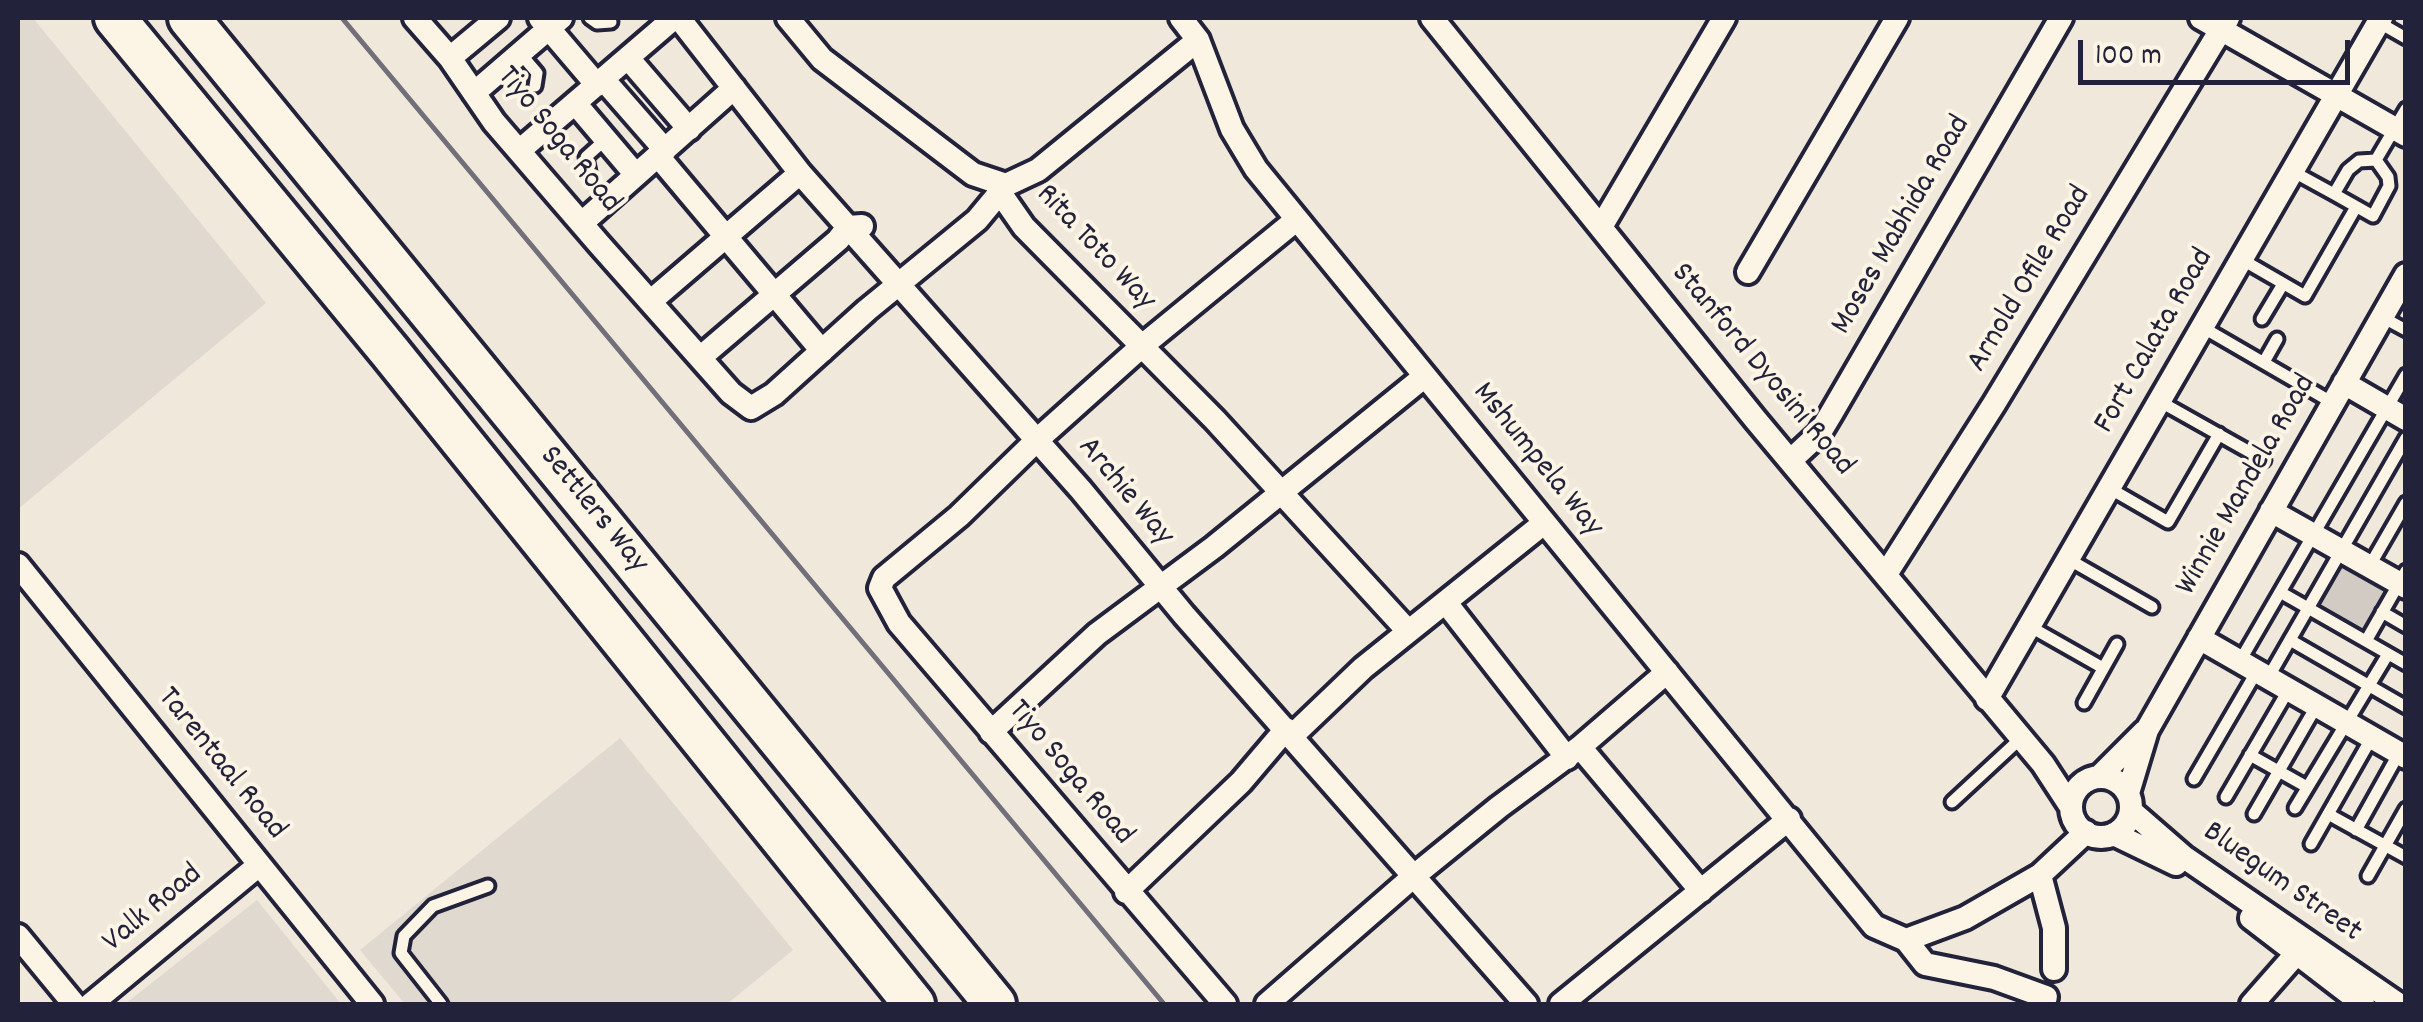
<!DOCTYPE html>
<html>
<head>
<meta charset="utf-8">
<style>
	body { margin:0 }
	#map { position:relative; width:2423px; height:1022px; overflow:hidden; background:#efe8db; font-family:Dekko,sans-serif }
	canvas { display:block }
	.frame { position:absolute; inset:0; border:20px solid #22223b; pointer-events:none }
	.scale { position:absolute; left:2078px; top:40px; width:272px; height:45px; box-sizing:border-box; border:5px solid #22223b; border-top:0; padding-left:12px; font-size:30px; line-height:35px; white-space:nowrap; color:#22223b; -webkit-text-stroke:8px #fcf5e5; paint-order:stroke }
</style>
</head>
<body>
<div id="map">
<canvas width="2423" height="1022"></canvas>
<div class="frame"></div>
<div class="scale">100 m</div>
</div>
<script>
const ctx = document.querySelector('canvas').getContext('2d');
ctx.lineJoin = 'round';
function fill(path, color) { ctx.fillStyle = color; ctx.fill(path, 'evenodd'); }
const shape = rows => new Path2D(rows.map(r => 'M' + r).join(''));
function stroke(path, color, width, dash) { ctx.strokeStyle = color; ctx.lineWidth = width; ctx.lineCap = dash ? 'butt' : 'round'; ctx.setLineDash(dash || []); ctx.stroke(path); }
function write(font, color, halo, rows, align = 'center') {
  ctx.font = font + ' Dekko,sans-serif'; ctx.lineWidth = 8; ctx.setLineDash([]); ctx.textBaseline = 'middle'; ctx.strokeStyle = halo; ctx.fillStyle = color; for (const [text, x, y, turn = 0] of rows) {
    ctx.save(); ctx.translate(x, y); ctx.rotate((+turn || 0) * Math.PI / 180); ctx.textAlign = isNaN(turn) ? turn : align; if (halo) ctx.strokeText(text, 0, 0); ctx.fillText(text, 0, 0); ctx.restore();
  }
}
const built = shape([
	[18,18,33,18,266,303,18,509],
	[620,738,793,950,727,1004,405,1004,360,950],
	[257,900,341,1004,125,1004]
]);
const green = shape([
	[2342,558,2391,586,2362,635,2314,608]
]);
const stream = shape([
	[342,18,1164,1004]
]);
const lane = shape([
	[590,18,597,23,611,22],
	[2378,22,2406,38],
	[520,53,537,73,535,86],
	[2376,160,2406,109],
	[2292,171,2334,194,2373,216,2389,186,2388,177,2376,160,2359,161,2348,170,2334,194],
	[589,172,586,157,606,139],
	[2241,259,2305,296,2356,207],
	[2382,317,2406,330],
	[2262,319,2283,284],
	[2202,327,2333,403],
	[2264,362,2277,339],
	[2159,401,2264,460],
	[2109,488,2168,522,2219,434],
	[2068,559,2152,607],
	[2369,567,2406,503],
	[2280,592,2406,664],
	[2382,612,2406,626],
	[2029,626,2103,668],
	[2290,640,2406,707],
	[2366,641,2406,571],
	[2240,661,2406,375],
	[2268,678,2406,438],
	[2084,703,2117,644],
	[2250,755,2307,787],
	[2194,779,2257,671],
	[2226,797,2289,689],
	[1952,802,2020,739],
	[2295,808,2388,654],
	[2254,814,2317,705],
	[2328,814,2406,857],
	[2356,830,2399,753],
	[2311,844,2372,737],
	[2368,876,2406,809],
	[441,1004,401,953,404,936,433,906,488,886]
]);
const street = shape([
	[415,18,450,58,494,122,599,244,731,393,751,408,774,394,867,310,977,220,1006,185],
	[540,18,597,85],
	[679,18,800,173,1081,490,1184,615,1526,1004],
	[788,18,822,59,973,174,1006,185,1038,170,1198,40],
	[1181,18,1198,40,1232,129,1256,169,1874,926,1906,940,1965,918,2040,875,2086,832],
	[1432,18,1755,419,2043,764,2071,807],
	[2201,18,2406,135],
	[450,58,498,18],
	[628,58,689,129],
	[603,79,665,150],
	[474,93,561,18],
	[575,103,636,175],
	[519,151,674,18],
	[658,156,822,351],
	[1001,194,1024,227,1215,420,1408,631],
	[582,223,734,88],
	[1601,227,1724,18],
	[1748,272,1897,18],
	[651,301,800,173],
	[701,357,838,240,848,227,862,226],
	[2344,383,2406,419],
	[1791,460,1819,434,1831,414,2061,18],
	[2271,511,2406,587],
	[18,565,372,1004],
	[1886,574,1994,404,2228,18],
	[1447,604,1567,758],
	[2199,638,2406,757],
	[1987,699,2381,18],
	[991,732,1097,634,1214,547,1425,376],
	[1292,736,1363,668,1544,523],
	[1580,747,1701,891],
	[2099,777,2144,732],
	'2071 807a30 30 0 1 1 60 0a30 30 0 1 1-60 0Z',
	[2128,793,2147,730,2406,275],
	[2131,811,2184,857,2398,1004],
	[2114,834,2176,864],
	[2040,875,2054,928,2054,969],
	[1126,892,1241,782,1286,729],
	[2251,918,2363,1004],
	[18,936,74,1004],
	[1906,940,1925,964,1994,978,2046,997,2040,1004],
	[91,1004,259,865],
	[1225,1004,899,623,880,588,884,578,959,516,1036,441,1142,346,1296,220],
	[1267,1004,1414,876,1499,807,1580,747,1667,672],
	[1561,1004,1789,819],
	[2252,1004,2296,954]
]);
const highway = shape([
	[115,18,390,352,914,1004],
	[189,18,995,1004]
]);
const streetNames = [
	["Tiyo Soga Road",557,141,51],
	["Moses Mabhida Road",1903,226,-60],
	["Rita Toto Way",1094,249,47],
	["Arnold Ofile Road",2031,280,-59],
	["Fort Calata Road",2156,342,-60],
	["Stanford Dyosini Road",1761,371,50],
	["Mshumpela Way",1536,461,51],
	["Winnie Mandela Road",2248,486,-60],
	["Archie Way",1124,493,50],
	["Settlers Way",592,511,51],
	["Tarentaal Road",220,765,51],
	["Tiyo Soga Road",1069,774,50],
	["Bluegum Street",2281,884,35],
	["Valk Road",154,910,-40]
];
fill(built, '#e0d9cf');
fill(green, '#d1cbc3');
stroke(stream, '#716f79', 5);
stroke(lane, '#22223b', 19);
stroke(street, '#22223b', 30);
stroke(highway, '#22223b', 48);
stroke(lane, '#fcf5e5', 11);
stroke(street, '#fcf5e5', 22);
stroke(highway, '#fcf5e5', 40);
write('32px', '#22223b', '#fcf5e5', streetNames);
</script>
</body>
</html>
